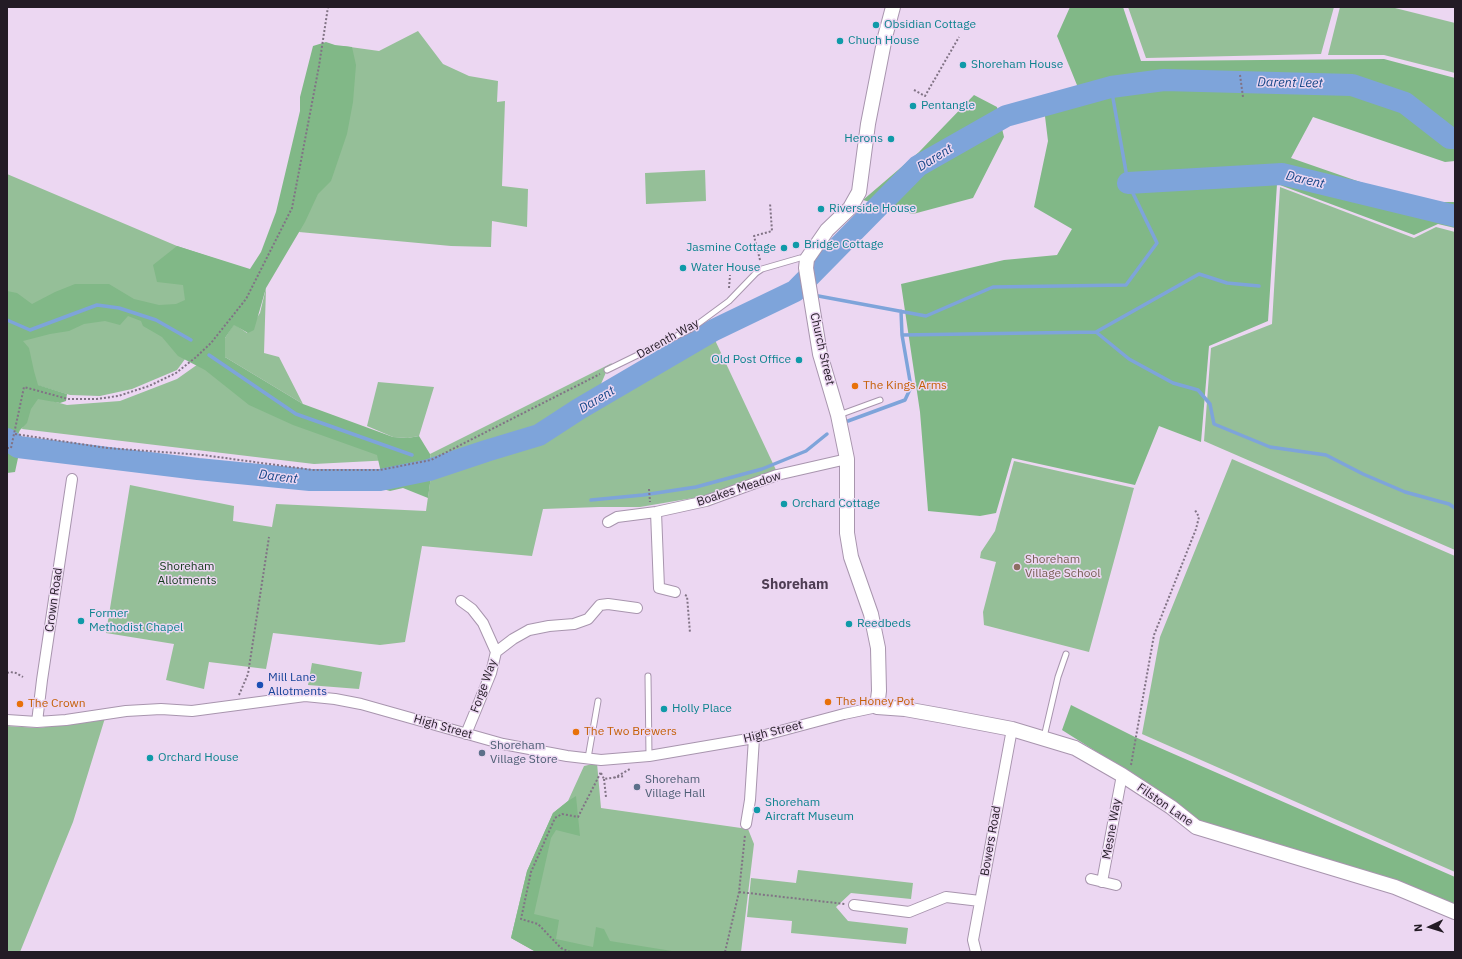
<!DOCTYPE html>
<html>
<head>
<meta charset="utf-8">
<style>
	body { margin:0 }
	#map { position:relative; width:1462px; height:959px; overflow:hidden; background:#ecd7f2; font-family:"IBM Plex Sans",sans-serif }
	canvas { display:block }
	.frame { position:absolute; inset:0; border:8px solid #231b25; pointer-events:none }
	.north { position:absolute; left:1410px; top:907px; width:40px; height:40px; -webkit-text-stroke:3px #ecd7f2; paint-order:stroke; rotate:266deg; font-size:11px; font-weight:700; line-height:16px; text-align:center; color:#231b25 }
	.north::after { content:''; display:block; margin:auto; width:14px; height:18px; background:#231b25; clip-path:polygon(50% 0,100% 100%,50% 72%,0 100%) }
</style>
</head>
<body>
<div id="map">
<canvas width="1462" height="959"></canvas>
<div class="frame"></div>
<div class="north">N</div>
</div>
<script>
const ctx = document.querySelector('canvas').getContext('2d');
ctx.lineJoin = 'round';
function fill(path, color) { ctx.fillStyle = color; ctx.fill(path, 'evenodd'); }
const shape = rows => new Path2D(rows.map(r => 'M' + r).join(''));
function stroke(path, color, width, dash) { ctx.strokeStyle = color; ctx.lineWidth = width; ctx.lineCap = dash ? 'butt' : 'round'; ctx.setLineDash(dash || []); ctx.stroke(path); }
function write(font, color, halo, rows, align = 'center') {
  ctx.font = font + ' "IBM Plex Sans",sans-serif'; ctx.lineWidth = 3; ctx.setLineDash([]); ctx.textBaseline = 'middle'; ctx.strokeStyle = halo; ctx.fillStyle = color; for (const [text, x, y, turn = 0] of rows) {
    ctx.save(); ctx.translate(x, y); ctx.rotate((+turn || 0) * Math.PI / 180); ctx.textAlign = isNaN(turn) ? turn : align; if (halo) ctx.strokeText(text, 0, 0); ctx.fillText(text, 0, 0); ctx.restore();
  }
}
const green = shape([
	[1128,7,1334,7,1321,54,1146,58],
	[1340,7,1391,7,1455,23,1455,73,1384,55,1328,55],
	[418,31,443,64,469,76,498,81,497,102,505,101,502,186,528,189,527,227,492,221,491,247,451,246,299,232,340,76,343,46,379,51],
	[705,170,706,201,646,204,645,173],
	[7,174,177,246,250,270,177,370,132,389,100,396,70,395,20,380,7,423],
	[1280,187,1414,238,1436,227,1455,232,1455,550,1204,441,1211,348,1272,324],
	[266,288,264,353,279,357,303,404,225,357,225,338,234,324,247,333,260,313],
	[714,338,776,470,705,496,640,507,599,507,543,509,532,556,422,546,405,642,380,645,273,633,266,669,209,662,204,689,166,680,174,644,106,633,130,485,234,506,233,521,272,527,276,504,426,511,431,476,485,456,542,441,583,415],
	[201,362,392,460,314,464,22,429,30,395,67,405,120,401,177,379],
	[612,363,607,370,598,391,535,431,448,458,431,460,430,454],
	[378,382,434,387,419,436,408,438,393,437,367,426],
	[1232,459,1455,556,1455,872,1142,734,1160,637],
	[1014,461,1134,488,1089,652,984,625,983,612,996,562,980,558,981,552,995,531],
	[312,663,362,672,359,689,308,685],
	[105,718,73,822,20,952,7,952,7,726,39,728],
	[597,763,601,808,748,829,754,844,741,952,536,952,511,938,527,871,553,813,568,801,584,766],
	[798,870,913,883,911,899,851,893,836,907,848,921,908,928,906,944,791,933,792,921,747,917,751,878,796,883]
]);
const forest = shape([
	[1070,7,1123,7,1141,61,1384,59,1455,78,1455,161,1445,162,1313,117,1291,158,1389,192,1439,202,1455,202,1455,228,1438,224,1414,235,1277,184,1268,321,1209,346,1201,442,1159,426,1135,485,1012,458,996,513,980,516,928,511,920,412,901,284,1004,260,1057,255,1072,229,1034,207,1048,141,1043,100,1079,90,1057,36],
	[326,42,335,45,352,47,356,65,353,102,347,134,331,181,318,194,305,222,266,288,254,330,248,333,234,325,225,338,225,357,303,404,393,437,408,438,419,436,430,454,431,460,431,476,428,498,403,488,390,491,383,489,382,477,377,455,293,425,249,405,205,370,178,356,162,337,143,326,141,321,128,316,120,325,105,321,84,324,69,331,50,334,23,341,29,348,34,371,38,385,67,394,66,401,60,403,38,399,31,409,27,423,20,430,17,437,18,458,15,472,7,473,7,378,8,375,7,373,7,291,17,293,32,304,55,292,75,284,109,284,134,299,159,305,176,304,185,300,183,285,157,282,153,265,177,246,250,269,261,252,276,212,300,111,300,97,313,46],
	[974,95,997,107,1004,137,973,198,913,214,863,200,919,152],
	[1071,705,1135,737,1455,877,1455,906,1200,822,1135,776,1062,730],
	[576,796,580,836,556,830,551,838,534,914,559,920,556,939,593,947,596,927,604,929,610,941,678,952,536,952,511,938,527,871,553,813,568,801]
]);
const stream = shape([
	[795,291,807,293],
	[813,295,926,316,993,287,1126,285,1157,243,1128,183,1111,87],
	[7,320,30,330,97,305,119,308,156,320,191,340],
	[1096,332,1129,359,1173,383,1198,390,1210,404,1214,424,1270,447,1326,455,1363,474,1405,492,1449,504,1455,508],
	[902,335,1096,332,1199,274,1227,283,1259,286],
	[209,355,296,414,412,455],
	[848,421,905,400,911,387,902,335,901,311],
	[591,500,643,495,696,487,762,469,806,451,827,434]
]);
const river = shape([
	[1128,183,1282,174,1455,216],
	[7,439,18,447,198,469,310,480,380,480,429,470,486,451,539,435,579,409,714,330,795,291,918,166,1006,116,1111,87,1164,80,1352,85,1405,103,1450,138,1455,138]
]);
const path = shape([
	[1240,75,1243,97],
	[914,90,925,96,959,37],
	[760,260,754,236,772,231,770,203],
	[729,288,730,275],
	[15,434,107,448,203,455,313,470,380,470,431,460,600,374],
	[7,448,11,448,24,387,68,399,97,399,118,396,149,386,176,373,195,358,211,343,246,299,292,208,319,66,328,7],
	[649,489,650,502],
	[685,595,687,596,690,633],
	[7,673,10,672,16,673,23,677],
	[239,695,248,674,269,537],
	[1131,765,1154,635,1196,529,1199,517,1195,510],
	[601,773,604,779,624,776],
	[614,778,630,769],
	[604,779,606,797],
	[739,892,845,904],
	[570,952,561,948,538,924,521,919,531,872,555,818,562,814,578,817,601,772],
	[725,952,739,892,745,835]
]);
const lane = shape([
	[607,370,691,329,729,301,756,273,762,269,800,258,806,259],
	[839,415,880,400],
	[648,676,649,756],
	[1044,737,1058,677,1066,654],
	[588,758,598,701]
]);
const street = shape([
	[656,512,659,588,675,592],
	[608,522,617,517,656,512,706,501,777,475,847,459],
	[461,601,472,609,483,623,496,652,491,673,466,734],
	[496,652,513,639,529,630,549,626,574,624,588,619,600,605,608,604,637,608],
	[7,720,37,722,66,720,126,711,161,709,192,711,305,696,335,699,361,704,503,744,567,756,601,760,649,756,754,738,844,714,877,707],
	[37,722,42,680,72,479],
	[746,824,750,800,754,738],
	[1091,879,1116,885],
	[1102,882,1122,775],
	[854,905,909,912,946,897,980,901],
	[976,952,973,940,1012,729]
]);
const secondary = shape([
	[893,7,885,37,868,124,859,192,850,208,827,230,807,259,806,268,820,354,838,415,847,459,847,533,851,557,871,614,878,648,879,691,877,707,905,709,944,716,1012,729,1075,748,1122,775,1171,807,1196,827,1395,887,1455,912]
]);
const markers = [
	[876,25,4,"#0f9aa8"],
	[840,41,4,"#0f9aa8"],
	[963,65,4,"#0f9aa8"],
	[913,106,4,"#0f9aa8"],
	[891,139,4,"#0f9aa8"],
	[821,209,4,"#0f9aa8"],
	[796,245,4,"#0f9aa8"],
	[784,248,4,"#0f9aa8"],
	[683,268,4,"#0f9aa8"],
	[799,360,4,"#0f9aa8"],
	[855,386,4,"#e8710a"],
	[784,504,4,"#0f9aa8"],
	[1017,567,4,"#8d6e63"],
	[81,621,4,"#0f9aa8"],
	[849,624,4,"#0f9aa8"],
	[260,685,4,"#1a4fb4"],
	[828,702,4,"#e8710a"],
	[20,704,4,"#e8710a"],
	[664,709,4,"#0f9aa8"],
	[576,732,4,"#e8710a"],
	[482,753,4,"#5c6f8a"],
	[150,758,4,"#0f9aa8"],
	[637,787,4,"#5c6f8a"],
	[757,810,4,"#0f9aa8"]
];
const cultureNames = [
	["Obsidian Cottage",884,25],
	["Chuch House",848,41],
	["Shoreham House",971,65],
	["Pentangle",921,106],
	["Herons",883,139,"right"],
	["Riverside House",829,209],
	["Bridge Cottage",804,245],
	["Jasmine Cottage",776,248,"right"],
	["Water House",691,268],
	["Old Post Office",791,360,"right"],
	["Orchard Cottage",792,504],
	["Former",89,614],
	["Methodist Chapel",89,628],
	["Reedbeds",857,624],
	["Holly Place",672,709],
	["Orchard House",158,758],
	["Shoreham",765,803],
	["Aircraft Museum",765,817]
];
const streetNames = [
	["Darenth Way",668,339,-29],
	["Church Street",822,349,77],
	["Boakes Meadow",739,489,-18],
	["Crown Road",54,600,-82],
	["Forge Way",484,686,-70],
	["High Street",443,727,16],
	["High Street",773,732,-14],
	["Filston Lane",1165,805,35],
	["Mesne Way",1112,829,-80],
	["Bowers Road",991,841,-80]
];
const foodNames = [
	["The Kings Arms",863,386],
	["The Honey Pot",836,702],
	["The Crown",28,704],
	["The Two Brewers",584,732]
];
const educationNames = [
	["Shoreham",1025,560],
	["Village School",1025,574]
];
const parkNames = [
	["Shoreham",187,567],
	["Allotments",187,581]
];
const transitNames = [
	["Mill Lane",268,678],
	["Allotments",268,692]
];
const serviceNames = [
	["Shoreham",490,746],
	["Village Store",490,760],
	["Shoreham",645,780],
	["Village Hall",645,794]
];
const waterNames = [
	["Darent Leet",1290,83,1],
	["Darent",935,158,-32],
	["Darent",1305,180,13],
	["Darent",597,400,-31],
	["Darent",278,477,7]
];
const quarterNames = [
	["Shoreham",795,585]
];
fill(green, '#95bf98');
fill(forest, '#81b887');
stroke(stream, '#7ea4da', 3.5);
stroke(river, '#7ea4da', 22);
stroke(lane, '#a895ae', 7);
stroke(street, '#a895ae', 12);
stroke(secondary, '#a895ae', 16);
stroke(path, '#817385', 2, [2, 2]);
stroke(lane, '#fff', 5);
stroke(street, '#fff', 10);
stroke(secondary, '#fff', 14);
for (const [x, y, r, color] of markers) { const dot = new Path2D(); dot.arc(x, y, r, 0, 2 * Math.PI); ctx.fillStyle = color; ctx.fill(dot); stroke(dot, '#ecd7f2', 1.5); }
write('12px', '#0d838f', '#ecd7f2', cultureNames, 'left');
write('12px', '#231b25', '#ecd7f2', streetNames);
write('12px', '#c56008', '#ecd7f2', foodNames, 'left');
write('12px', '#785e54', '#ecd7f2', educationNames, 'left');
write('12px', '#123a1a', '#ecd7f2', parkNames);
write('12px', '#164399', '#ecd7f2', transitNames, 'left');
write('12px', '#4e5e75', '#ecd7f2', serviceNames, 'left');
write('italic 13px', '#164788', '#ecd7f2', waterNames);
write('bold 14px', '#4e3d53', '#ecd7f2', quarterNames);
</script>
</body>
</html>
